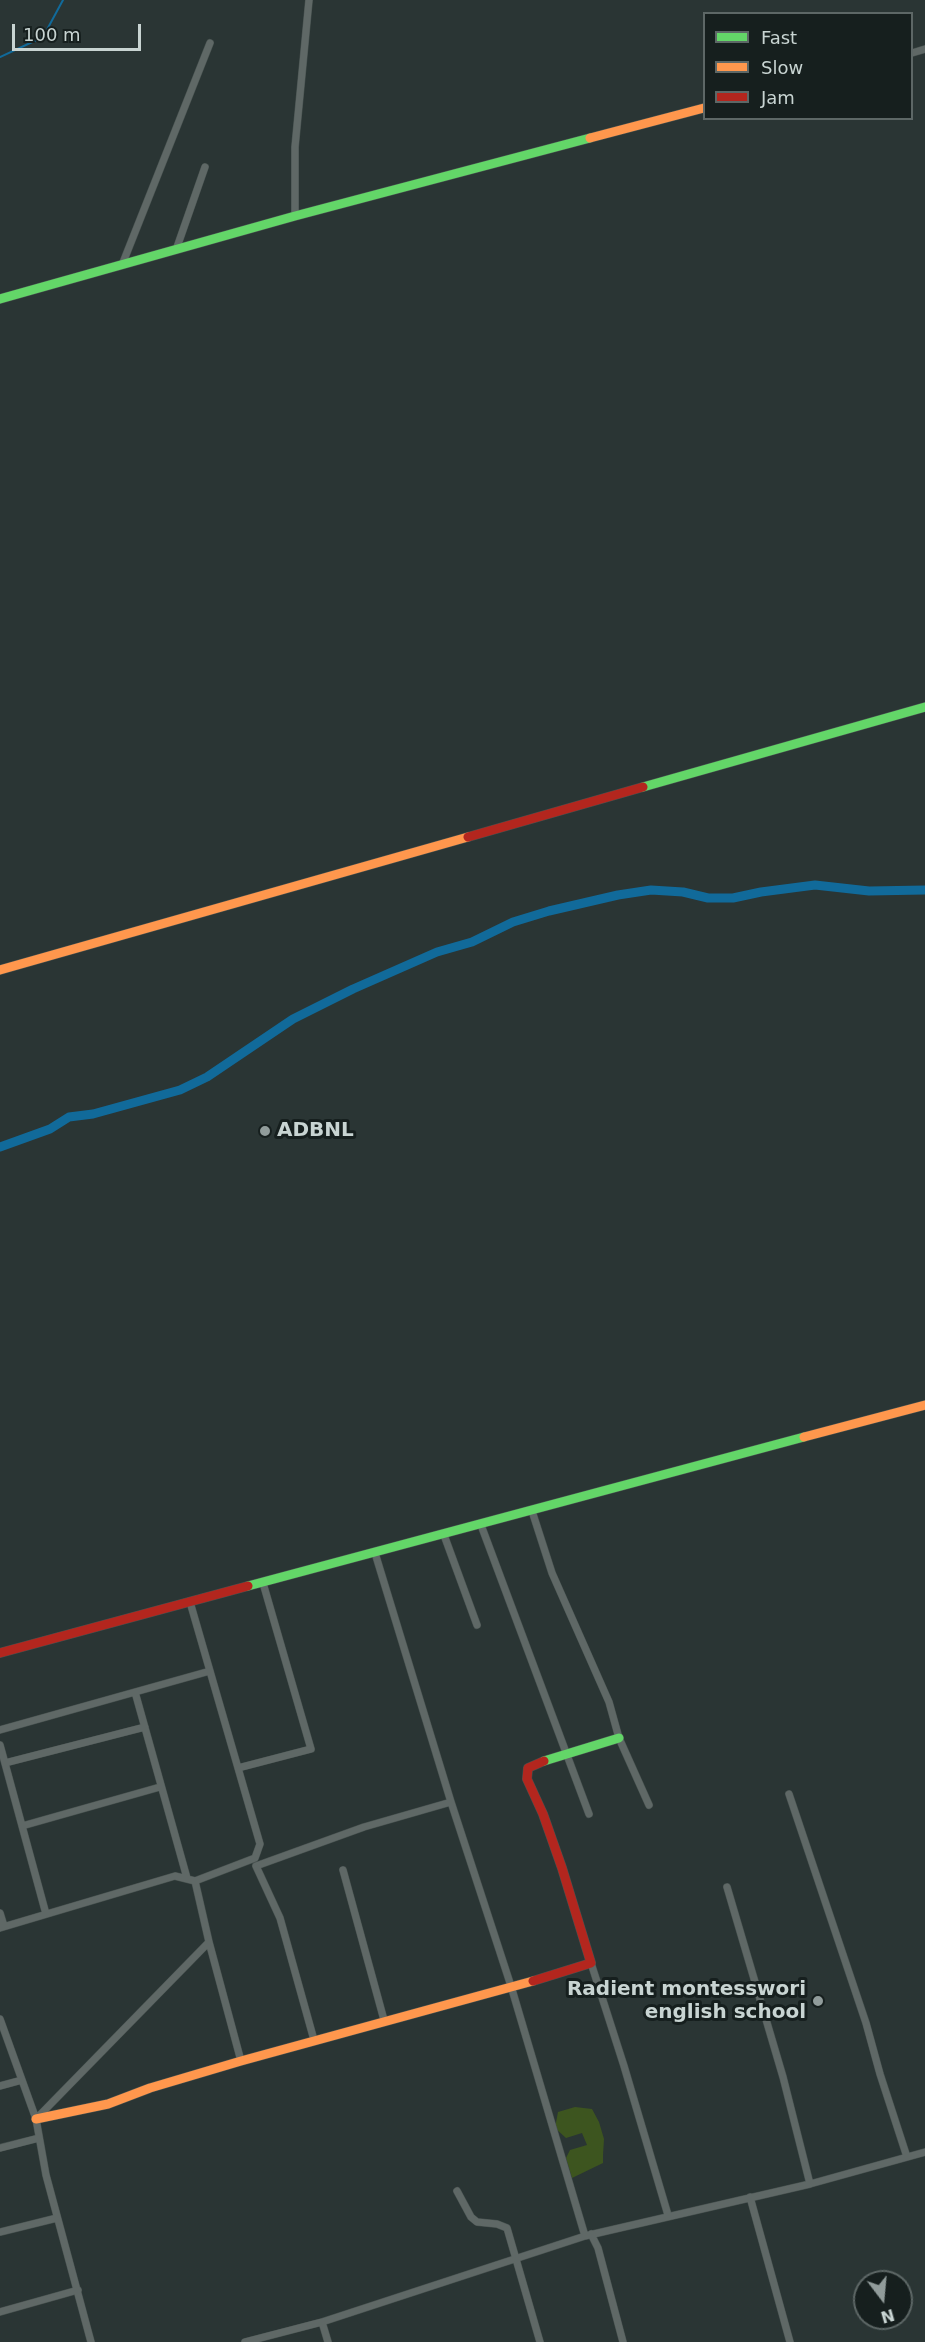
<!DOCTYPE html>
<html>
<head>
<meta charset="utf-8">
<style>
	body { margin:0 }
	#map { position:relative; width:925px; height:2342px; overflow:hidden; background:#2a3534; font-family:"DejaVu Sans",sans-serif }
	canvas { display:block }
	.legend { position:absolute; left:703px; top:12px; width:210px; height:108px; box-sizing:border-box; background:#161f1e; border:2px solid #5d6766; margin:0; padding:8px 10px; list-style:none; font-size:18px; color:#c8d4d2 }
	.legend li { display:flex; align-items:center; gap:12px; height:30px }
	.legend b { width:30px; border:2px solid #5d6766 }
	.north { position:absolute; left:853px; top:2270px; width:60px; height:60px; box-sizing:border-box; background:#161f1e; border:2px solid #5d6766; border-radius:50%; rotate:164deg; font-size:16px; font-weight:700; line-height:24px; text-align:center; color:#c8d4d2 }
	.north::after { content:''; display:block; margin:auto; width:21px; height:27px; background:#919c9b; clip-path:polygon(50% 0,100% 100%,50% 72%,0 100%) }
	.scale { position:absolute; left:12px; top:24px; width:129px; height:27px; box-sizing:border-box; border:3px solid #c8d4d2; border-top:0; padding-left:8px; font-size:18px; line-height:21px; white-space:nowrap; color:#c8d4d2; -webkit-text-stroke:4px #161f1e; paint-order:stroke }
</style>
</head>
<body>
<div id="map">
<canvas width="925" height="2342"></canvas>
<ul class="legend">
<li><b style="height:8px;background:#63d668"></b>Fast</li>
<li><b style="height:8px;background:#ff974d"></b>Slow</li>
<li><b style="height:8px;background:#b3261e"></b>Jam</li>
</ul>
<div class="north">N</div>
<div class="scale">100 m</div>
</div>
<script>
const ctx = document.querySelector('canvas').getContext('2d');
ctx.lineJoin = 'round';
function fill(path, color) { ctx.fillStyle = color; ctx.fill(path, 'evenodd'); }
const shape = rows => new Path2D(rows.map(r => 'M' + r).join(''));
function stroke(path, color, width, dash) { ctx.strokeStyle = color; ctx.lineWidth = width; ctx.lineCap = dash ? 'butt' : 'round'; ctx.setLineDash(dash || []); ctx.stroke(path); }
function write(font, color, halo, rows, align = 'center') {
  ctx.font = font + ' "DejaVu Sans",sans-serif'; ctx.lineWidth = 6; ctx.setLineDash([]); ctx.textBaseline = 'middle'; ctx.strokeStyle = halo; ctx.fillStyle = color; for (const [text, x, y, turn = 0] of rows) {
    ctx.save(); ctx.translate(x, y); ctx.rotate((+turn || 0) * Math.PI / 180); ctx.textAlign = isNaN(turn) ? turn : align; if (halo) ctx.strokeText(text, 0, 0); ctx.fillText(text, 0, 0); ctx.restore();
  }
}
const green = shape([
	[575,2107,592,2109,599,2122,604,2139,603,2155,603,2163,572,2178,566,2158,570,2150,587,2145,582,2133,566,2138,555,2128,558,2112]
]);
const stream = shape([
	[0,57,43,37,63,0]
]);
const canal = shape([
	[0,1147,50,1129,69,1117,93,1114,180,1090,207,1077,293,1019,353,989,437,952,472,942,513,922,549,911,618,895,651,890,683,892,708,898,733,898,761,892,815,885,869,891,925,890]
]);
const street = shape([
	[912,53,925,49],
	[295,216,295,147,309,0],
	[176,250,205,167],
	[122,265,210,43],
	[532,1511,552,1573,609,1702,619,1738,649,1805],
	[481,1525,589,1814],
	[444,1535,477,1625],
	[375,1553,451,1802,511,1986,585,2236],
	[135,1692,187,1878],
	[0,1730,210,1671],
	[0,1745,46,1914],
	[5,1763,145,1727],
	[238,1768,311,1749,263,1583],
	[789,1794,866,2023,880,2074,907,2157],
	[22,1826,160,1787],
	[343,1870,384,2020],
	[727,1887,783,2077,810,2184],
	[0,1913,4,1926],
	[0,1928,175,1876,195,1881],
	[209,1942,241,2061],
	[591,1963,624,2066,668,2215],
	[0,2019,36,2119,46,2175,91,2342],
	[314,2040,280,1918,256,1866,364,1827,451,1802],
	[0,2086,22,2080],
	[36,2119,209,1942,195,1881,255,1858,260,1844,190,1602],
	[0,2148,39,2138],
	[457,2191,471,2217,477,2222,497,2224,507,2228,540,2342],
	[750,2197,790,2342],
	[0,2232,57,2218],
	[591,2234,598,2248,623,2342],
	[0,2312,78,2290],
	[322,2322,328,2342],
	[245,2342,322,2322,585,2236,810,2184,925,2152]
]);
const fast = shape([
	[0,299,295,216,590,138],
	[643,787,925,707],
	[248,1586,804,1437],
	[544,1761,619,1738]
]);
const slow = shape([
	[590,138,704,108],
	[0,970,468,837],
	[804,1437,925,1405],
	[36,2119,108,2104,150,2088,241,2061,533,1981]
]);
const jam = shape([
	[468,837,643,787],
	[0,1653,248,1586],
	[533,1981,591,1963,562,1868,543,1814,527,1779,528,1768,544,1761]
]);
const markers = [
	[265,1131,6,"#919c9b"],
	[818,2001,6,"#919c9b"]
];
const poiNames = [
	["ADBNL",277,1131],
	["Radient montesswori",806,1990,"right"],
	["english school",806,2013,"right"]
];
fill(green, '#3d551f');
stroke(stream, '#116a9a', 2);
stroke(canal, '#116a9a', 9);
stroke(street, '#47514f', 8);
stroke(fast, '#47514f', 10);
stroke(slow, '#47514f', 10);
stroke(jam, '#47514f', 10);
stroke(street, '#5f6866', 7);
stroke(fast, '#63d668', 9);
stroke(slow, '#ff974d', 9);
stroke(jam, '#b3261e', 9);
for (const [x, y, r, color] of markers) { const dot = new Path2D(); dot.arc(x, y, r, 0, 2 * Math.PI); ctx.fillStyle = color; ctx.fill(dot); stroke(dot, '#161f1e', 2); }
write('bold 20px', '#c8d4d2', '#161f1e', poiNames, 'left');
</script>
</body>
</html>
